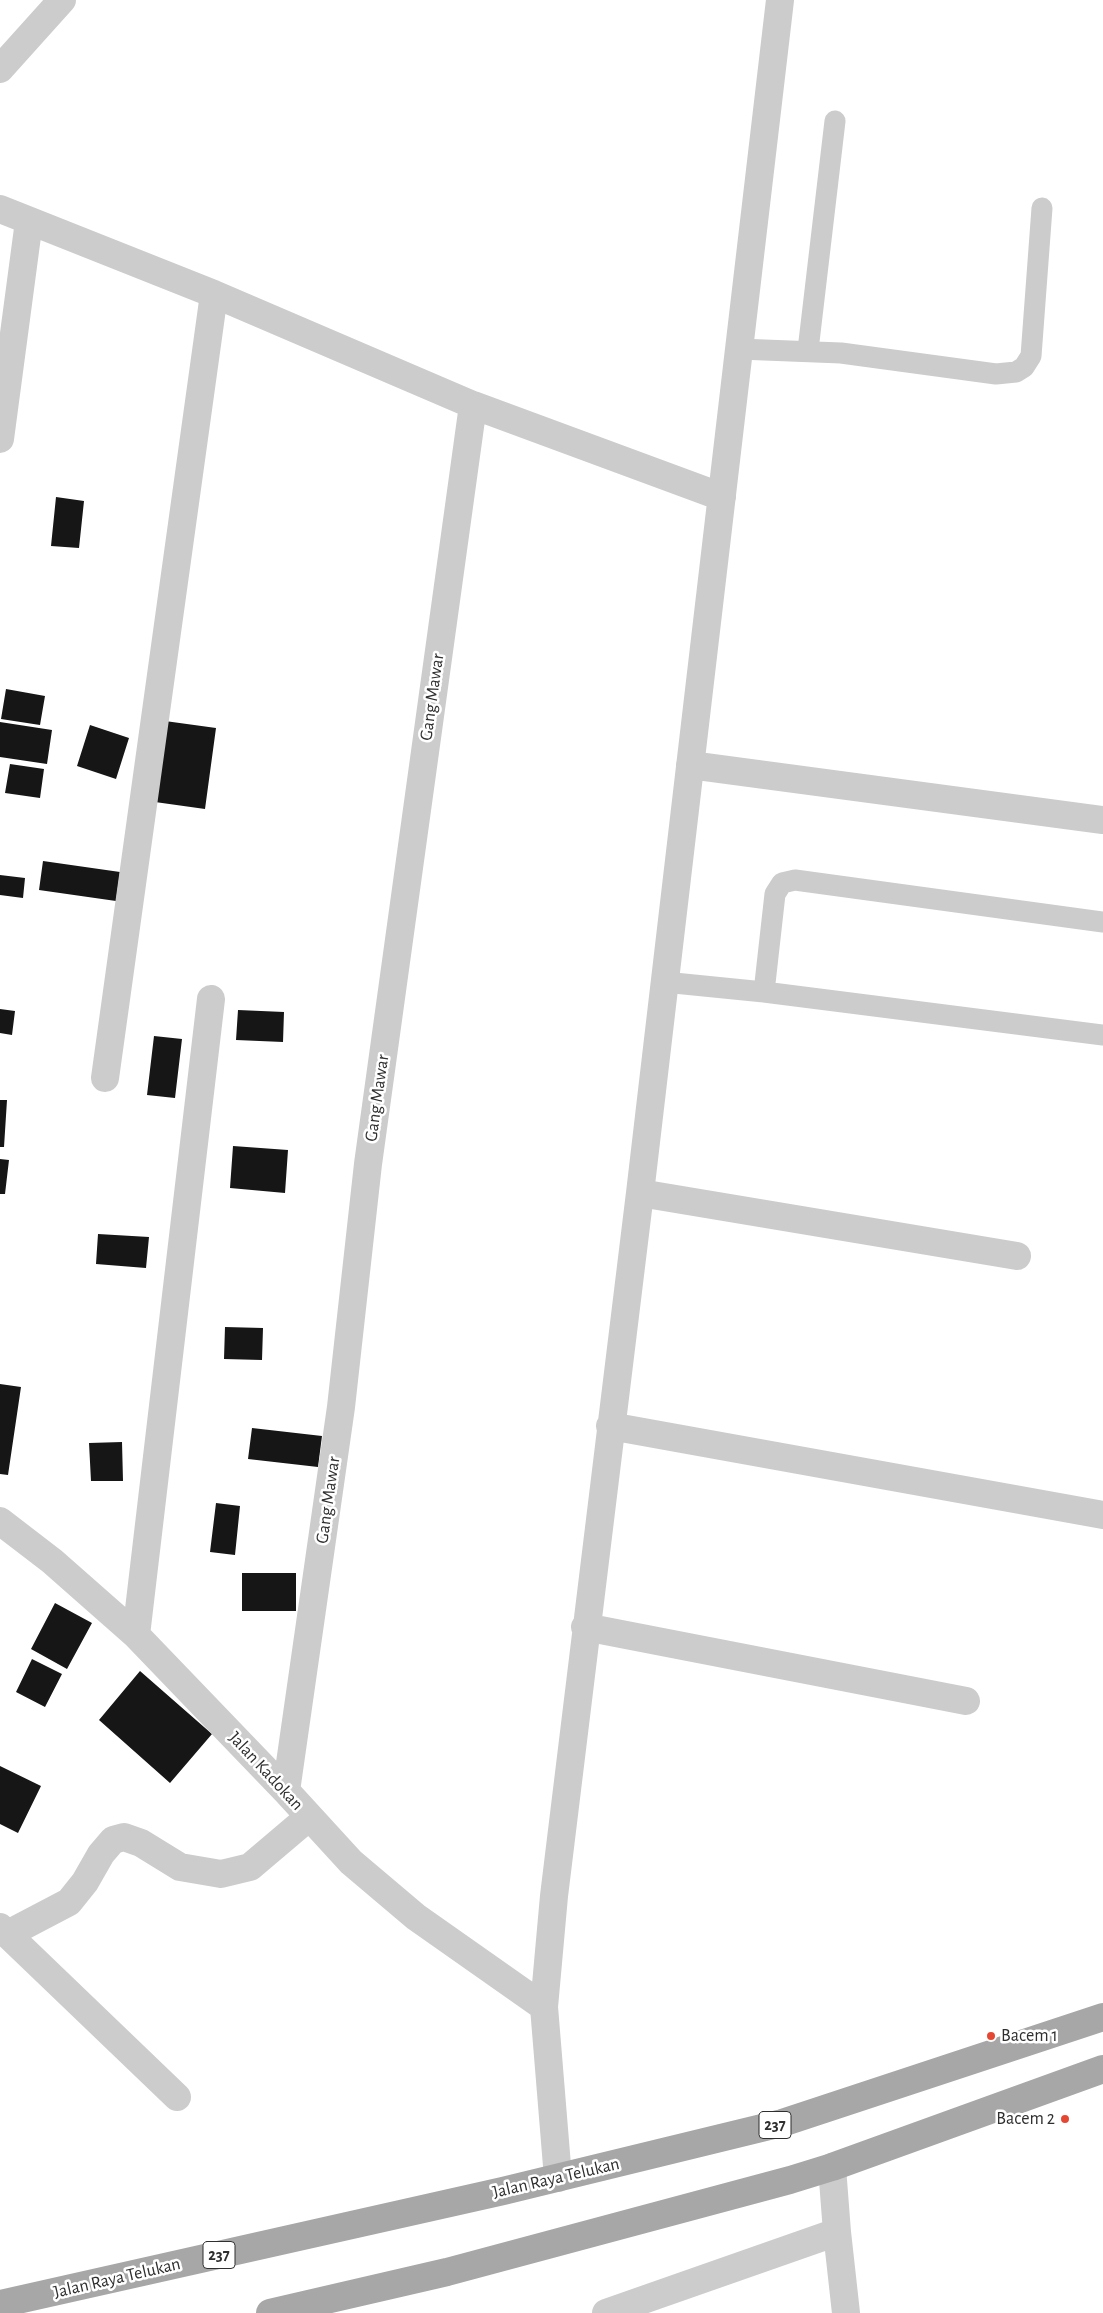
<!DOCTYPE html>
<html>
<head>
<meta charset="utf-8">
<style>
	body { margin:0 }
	canvas { display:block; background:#fff }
</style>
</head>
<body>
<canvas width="1103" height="2313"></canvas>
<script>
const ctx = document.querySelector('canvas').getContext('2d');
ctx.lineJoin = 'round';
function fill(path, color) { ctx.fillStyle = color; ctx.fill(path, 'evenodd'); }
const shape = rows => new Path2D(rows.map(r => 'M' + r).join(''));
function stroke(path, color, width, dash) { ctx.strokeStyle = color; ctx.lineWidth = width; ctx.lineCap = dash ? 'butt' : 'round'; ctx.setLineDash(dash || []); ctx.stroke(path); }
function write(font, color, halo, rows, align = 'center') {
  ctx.font = font + ' "Alegreya Sans",sans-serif'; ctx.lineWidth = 5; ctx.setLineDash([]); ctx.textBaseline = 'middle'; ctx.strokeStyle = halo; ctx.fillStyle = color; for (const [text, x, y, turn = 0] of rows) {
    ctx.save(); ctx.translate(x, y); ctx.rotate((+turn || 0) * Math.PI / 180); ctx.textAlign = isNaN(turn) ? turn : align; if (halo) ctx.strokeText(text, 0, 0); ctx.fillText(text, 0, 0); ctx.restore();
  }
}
const building = shape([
	[56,497,84,501,79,548,51,546],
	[6,689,45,696,40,725,1,719],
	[165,721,216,728,205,809,155,802],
	[0,722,52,730,47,764,0,757],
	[90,725,129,738,116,779,77,766],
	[10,764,44,769,40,798,5,793],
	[43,861,120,872,116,901,39,890],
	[0,875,25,878,23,898,0,895],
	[0,1009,15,1011,12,1035,0,1033],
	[238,1010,284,1012,283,1042,236,1040],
	[154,1036,182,1039,175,1098,147,1095],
	[0,1100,7,1100,4,1147,0,1147],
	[233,1146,288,1150,285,1193,230,1188],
	[0,1159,9,1160,5,1194,0,1194],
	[98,1234,149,1237,146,1268,96,1264],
	[225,1327,263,1328,262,1360,224,1359],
	[0,1384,21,1387,8,1475,0,1474],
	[252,1428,322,1436,318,1467,248,1459],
	[122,1442,123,1481,91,1481,89,1443],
	[216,1503,240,1506,235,1555,210,1552],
	[242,1573,296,1573,296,1611,242,1611],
	[55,1603,92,1623,67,1669,31,1649],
	[32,1659,62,1674,45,1707,16,1692],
	[140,1671,212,1734,170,1783,99,1720],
	[0,1766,41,1786,18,1833,0,1824]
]);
const lane = shape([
	[739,349,841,353,996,374,1016,372,1024,367,1031,356,1042,208],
	[808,350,835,121],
	[664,982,764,992,1103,1035],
	[764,992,775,894,782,883,795,880,1103,922]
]);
const street = shape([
	[0,69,62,0],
	[0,209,214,294,473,405,722,497],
	[0,439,29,221],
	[690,765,1103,820],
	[105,1078,214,294],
	[640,1193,1017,1256],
	[610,1426,1103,1515],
	[0,1521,52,1561,136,1635,286,1791,351,1862,416,1917,544,2007],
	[585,1627,966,1701],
	[136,1635,211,999],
	[286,1791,341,1407,368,1164,473,405],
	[0,1927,177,2097],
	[8,1934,69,1902,85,1882,101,1854,113,1840,124,1837,141,1843,180,1867,221,1874,250,1867,309,1817],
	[832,2167,837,2232,846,2313],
	[558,2178,544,2007,554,1896,640,1193,780,0],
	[606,2313,837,2232]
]);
const primary = shape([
	[0,2304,503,2191,782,2123,1103,2017],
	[270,2313,447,2272,790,2180,832,2167,1103,2069]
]);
const markers = [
	[991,2036,5,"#e54732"],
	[1065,2119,5,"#e54732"]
];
const shields = [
	[775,2125,32],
	[219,2255,32]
];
const shieldNames = [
	["237",775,2125],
	["237",219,2255]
];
const streetNames = [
	["Gang Mawar",432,697,-82],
	["Gang Mawar",377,1098,-82],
	["Gang Mawar",328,1500,-82],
	["Jalan Kadokan",266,1771,47],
	["Jalan Raya Telukan",556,2178,-13],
	["Jalan Raya Telukan",117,2278,-13]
];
const poiNames = [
	["Bacem 1",1001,2036],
	["Bacem 2",1055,2119,"right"]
];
fill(building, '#161616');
stroke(lane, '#ccc', 21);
stroke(street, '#ccc', 28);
stroke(primary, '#a7a7a7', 28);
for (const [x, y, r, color] of markers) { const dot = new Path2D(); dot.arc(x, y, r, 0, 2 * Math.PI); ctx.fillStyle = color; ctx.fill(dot); stroke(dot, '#fff', 2); }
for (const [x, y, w] of shields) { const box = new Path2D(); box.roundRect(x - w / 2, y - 13.5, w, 27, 4); ctx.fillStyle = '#fff'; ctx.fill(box); stroke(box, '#2f2f2f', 1); }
write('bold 16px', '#2f2f2f', null, shieldNames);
write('18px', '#2f2f2f', '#fff', streetNames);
write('18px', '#2f2f2f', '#fff', poiNames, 'left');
</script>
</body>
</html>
